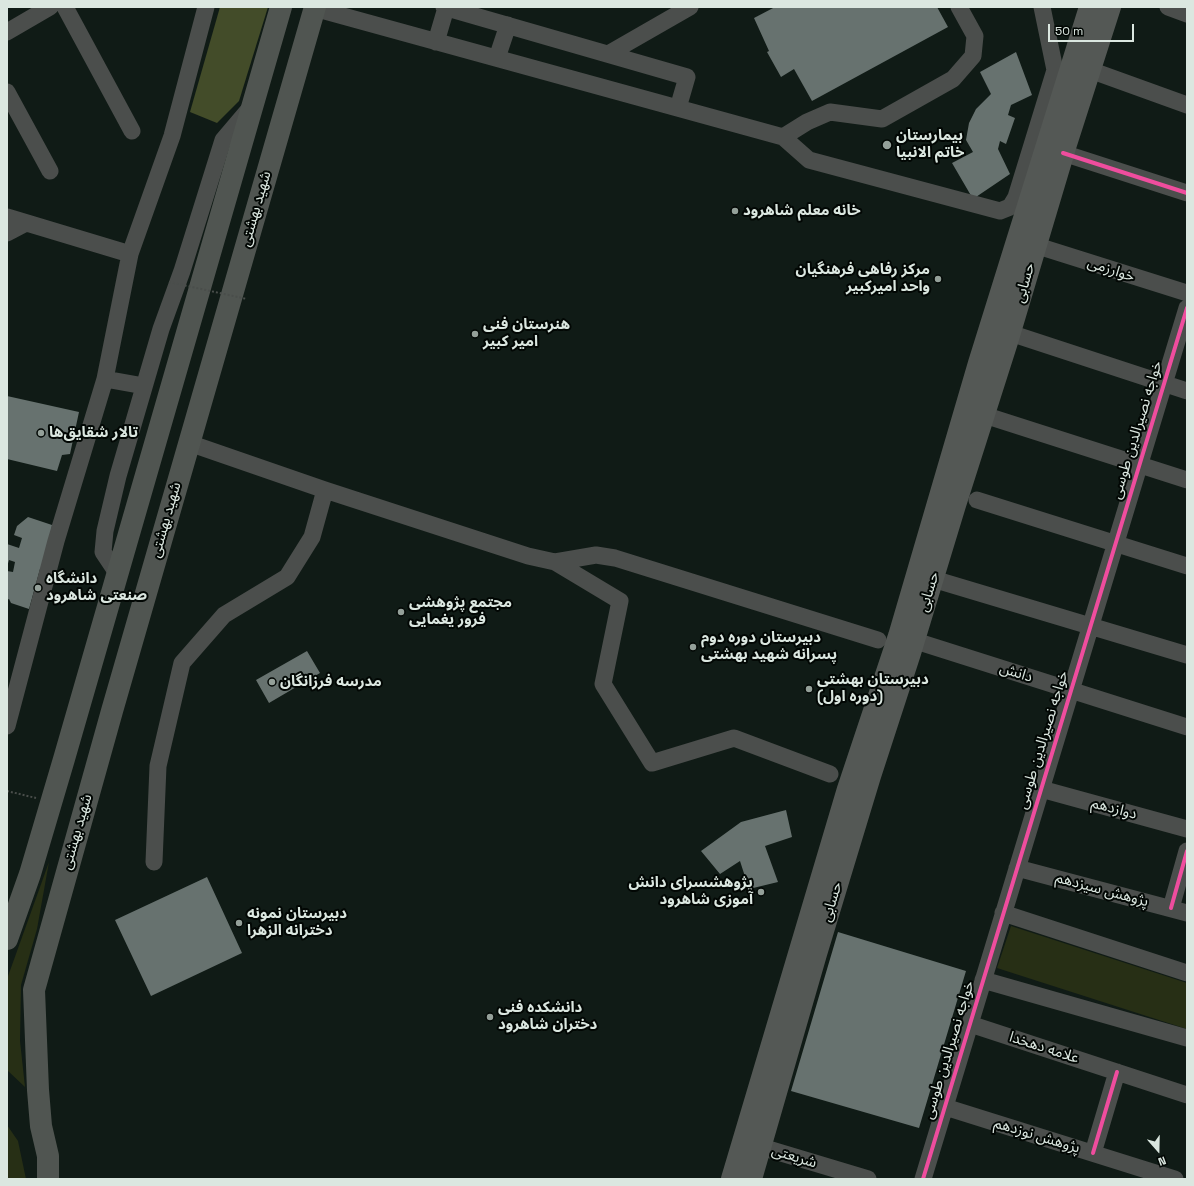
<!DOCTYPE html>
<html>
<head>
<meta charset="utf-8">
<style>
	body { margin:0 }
	#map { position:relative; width:1194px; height:1186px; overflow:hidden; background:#101b16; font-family:"Space Grotesk",sans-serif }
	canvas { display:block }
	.frame { position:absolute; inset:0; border:8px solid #dbe7e0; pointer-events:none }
	.north { position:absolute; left:1138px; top:1130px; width:40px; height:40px; -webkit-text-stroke:3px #020704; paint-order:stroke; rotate:160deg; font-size:11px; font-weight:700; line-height:16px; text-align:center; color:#dbe7e0 }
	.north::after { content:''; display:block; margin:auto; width:14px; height:18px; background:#dbe7e0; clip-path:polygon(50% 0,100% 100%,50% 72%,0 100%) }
	.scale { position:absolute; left:1048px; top:24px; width:86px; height:18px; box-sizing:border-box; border:2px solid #dbe7e0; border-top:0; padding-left:5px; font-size:12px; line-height:14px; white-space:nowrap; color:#dbe7e0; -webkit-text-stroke:3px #020704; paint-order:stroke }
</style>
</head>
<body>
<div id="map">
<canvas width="1194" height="1186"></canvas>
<div class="frame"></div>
<div class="north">N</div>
<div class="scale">50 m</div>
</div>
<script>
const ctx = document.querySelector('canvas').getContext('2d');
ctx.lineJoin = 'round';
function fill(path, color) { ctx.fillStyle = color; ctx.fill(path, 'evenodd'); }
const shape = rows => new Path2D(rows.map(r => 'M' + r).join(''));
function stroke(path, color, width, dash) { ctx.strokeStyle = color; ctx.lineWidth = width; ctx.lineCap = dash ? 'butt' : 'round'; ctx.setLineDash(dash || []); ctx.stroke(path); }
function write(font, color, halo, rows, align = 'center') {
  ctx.font = font + ' "Space Grotesk","Noto Sans Arabic",sans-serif'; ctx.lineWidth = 4; ctx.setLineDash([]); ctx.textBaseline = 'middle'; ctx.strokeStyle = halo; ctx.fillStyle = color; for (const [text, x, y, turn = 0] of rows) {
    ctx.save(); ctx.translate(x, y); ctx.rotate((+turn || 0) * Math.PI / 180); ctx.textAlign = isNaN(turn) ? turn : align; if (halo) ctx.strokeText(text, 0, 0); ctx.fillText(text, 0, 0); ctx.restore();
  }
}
const green = shape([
	[49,862,37,929,21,985,20,1041,25,1087,7,1070,7,979],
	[1011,926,1187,983,1187,1029,997,968],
	[7,1125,18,1141,26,1179,7,1179]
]);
const forest = shape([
	[220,7,268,7,239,101,217,123,190,112]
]);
const building = shape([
	[775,7,937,7,948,27,812,101,794,69,781,77,767,52,769,51,754,18],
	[1016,52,1032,95,1011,105,1008,115,1015,118,1006,144,1000,141,998,149,1010,174,973,199,952,163,973,152,966,140,969,123,976,109,991,94,980,72],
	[7,396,79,412,70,454,62,455,57,471,7,459],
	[28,517,52,525,48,564,40,569,29,609,11,603,9,599,7,600,7,571,13,572,15,562,9,560,7,567,7,544,19,548,22,538,14,535,17,526],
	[307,651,320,673,269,703,256,680],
	[786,810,792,837,765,846,778,882,749,889,740,861,720,874,701,851,741,822],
	[207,877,242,953,151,996,115,920],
	[838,932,966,971,919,1128,791,1091]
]);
const path = shape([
	[7,791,36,798]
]);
const minor = shape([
	[65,7,132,131],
	[444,7,687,77,678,108],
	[1168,7,1187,14],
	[314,8,783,137,809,160,1000,211,1010,207,1016,197,1055,70,1042,7],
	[7,32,50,7],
	[436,42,446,8],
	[608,54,690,7],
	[497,58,508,25],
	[1090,70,1187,105],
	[7,92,50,171],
	[783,137,807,122,830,112,882,119,953,79,973,56,975,36,959,7],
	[1063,153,1187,193],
	[7,217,130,254,105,379,56,541,7,726],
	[7,233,26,223],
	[1025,242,1187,293],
	[130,254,172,136,206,7],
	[1010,333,1187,391],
	[105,379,144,386],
	[984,415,1187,480],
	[189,443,325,490,528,556,555,562,596,555,615,558,878,640],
	[977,500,1187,566],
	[555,562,620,601,603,684,652,763,734,738,830,774],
	[117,573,103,552,105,531,118,476,161,329,182,271,223,140,251,107],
	[933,579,1187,655],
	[903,637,1187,727],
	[1041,789,1187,829],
	[154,862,158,766,182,663,224,615,287,577,312,537,325,490],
	[1017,868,1187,913],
	[1171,908,1187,851],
	[1003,913,1187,973],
	[983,980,1187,1038],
	[970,1024,1187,1095],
	[945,1107,1175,1179],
	[748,1143,868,1179],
	[1093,1153,1117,1072],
	[923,1179,1187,308]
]);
const major = shape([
	[732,1179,848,789,899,636,979,363,1090,7],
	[751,1179,816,954,870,776,910,653,955,505,1007,342,1066,144,1110,7]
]);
const highway = shape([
	[7,939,30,874,64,759,281,7],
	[48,1179,48,1156,41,1126,38,1090,34,990,112,711,315,7]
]);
const pathBridge = shape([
	[169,282,247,299]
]);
const cycleway = shape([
	[1063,153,1187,193],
	[1171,908,1187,851],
	[1093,1153,1117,1072],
	[923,1179,1187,308]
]);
const markers = [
	[887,145,5,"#94a099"],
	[735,211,4,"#94a099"],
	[938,279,4,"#94a099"],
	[475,334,4,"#94a099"],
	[41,433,4,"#94a099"],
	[38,588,4,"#94a099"],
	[401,612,4,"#94a099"],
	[693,647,4,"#94a099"],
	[272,682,4,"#94a099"],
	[809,689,4,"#94a099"],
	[761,892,4,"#94a099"],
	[239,923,4,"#94a099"],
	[490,1017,4,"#94a099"]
];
const poiNames = [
	["بیمارستان",896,136],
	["خاتم الانبیا",896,153],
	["خانه معلم شاهرود",743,211],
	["مرکز رفاهی فرهنگیان",930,270,"right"],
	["واحد امیرکبیر",930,287,"right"],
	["هنرستان فنی",483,325],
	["امیر کبیر",483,342],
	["تالار شقایق‌‌ها",49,433],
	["دانشگاه",46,579],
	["صنعتی شاهرود",46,596],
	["مجتمع پژوهشی",409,603],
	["فرور یغمایی",409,620],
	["دبیرستان دوره دوم",701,638],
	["پسرانه شهید بهشتی",701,655],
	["دبیرستان بهشتی",817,680],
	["(دوره اول)",817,697],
	["مدرسه فرزانگان",280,682],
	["پژوهشسرای دانش",753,883,"right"],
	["آموزی شاهرود",753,900,"right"],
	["دبیرستان نمونه",247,914],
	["دخترانه الزهرا",247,931],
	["دانشکده فنی",498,1008],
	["دختران شاهرود",498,1025]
];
const streetNames = [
	["شهید بهشتی",256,209,-74],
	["خوارزمی",1111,270,18],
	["حسابی",1025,283,-74],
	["خواجه نصیرالدین طوسی",1137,430,-73],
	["شهید بهشتی",166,520,-74],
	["حسابی",929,592,-73],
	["دانش",1016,673,18],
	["خواجه نصیرالدین طوسی",1043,740,-73],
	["دوازدهم",1114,809,15],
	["شهید بهشتی",77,832,-74],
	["پژوهش سیزدهم",1102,890,15],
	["حسابی",832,902,-73],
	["علامه دهخدا",1044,1048,18],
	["خواجه نصیرالدین طوسی",949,1050,-73],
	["پژوهش نوزدهم",1037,1136,17],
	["شریعتی",794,1157,17]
];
fill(green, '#272f15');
fill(forest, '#434c29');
fill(building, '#67726f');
stroke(path, '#4a4e4b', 2, [2, 2]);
stroke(minor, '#4b4e4c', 17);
stroke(major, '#545855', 22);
stroke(highway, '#505551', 22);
stroke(pathBridge, '#4a4e4b', 2, [2, 2]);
stroke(cycleway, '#ef4d9e', 4);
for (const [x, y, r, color] of markers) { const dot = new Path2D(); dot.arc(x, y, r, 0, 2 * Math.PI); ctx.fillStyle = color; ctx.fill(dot); stroke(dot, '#020704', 1.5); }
write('bold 15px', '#dbe7e0', '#020704', poiNames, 'left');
write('15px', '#dbe7e0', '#020704', streetNames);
</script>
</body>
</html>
